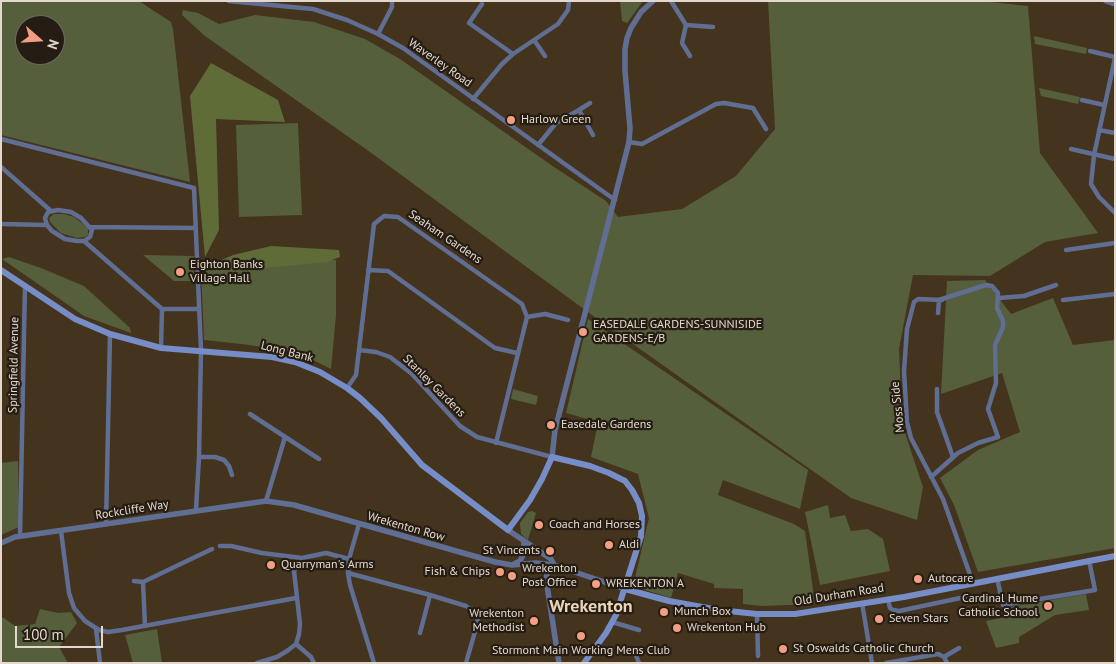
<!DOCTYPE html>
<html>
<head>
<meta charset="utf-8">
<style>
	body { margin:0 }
	#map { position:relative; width:1116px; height:664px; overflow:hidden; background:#44331d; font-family:"PT Sans",sans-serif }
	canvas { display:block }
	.frame { position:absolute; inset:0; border:2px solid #e3d8cb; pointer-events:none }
	.north { position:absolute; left:15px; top:15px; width:50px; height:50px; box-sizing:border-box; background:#251d13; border:1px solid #71685d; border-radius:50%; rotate:109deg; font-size:14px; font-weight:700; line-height:20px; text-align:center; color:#e3d8cb }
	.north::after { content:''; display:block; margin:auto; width:18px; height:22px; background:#f39f83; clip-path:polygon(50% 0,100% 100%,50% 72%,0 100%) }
	.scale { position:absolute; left:15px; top:626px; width:88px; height:22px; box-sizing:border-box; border:2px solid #e3d8cb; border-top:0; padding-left:6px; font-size:15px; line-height:18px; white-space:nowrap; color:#e3d8cb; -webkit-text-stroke:4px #251d13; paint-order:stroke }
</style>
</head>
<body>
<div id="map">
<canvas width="1116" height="664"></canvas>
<div class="frame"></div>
<div class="north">N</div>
<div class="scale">100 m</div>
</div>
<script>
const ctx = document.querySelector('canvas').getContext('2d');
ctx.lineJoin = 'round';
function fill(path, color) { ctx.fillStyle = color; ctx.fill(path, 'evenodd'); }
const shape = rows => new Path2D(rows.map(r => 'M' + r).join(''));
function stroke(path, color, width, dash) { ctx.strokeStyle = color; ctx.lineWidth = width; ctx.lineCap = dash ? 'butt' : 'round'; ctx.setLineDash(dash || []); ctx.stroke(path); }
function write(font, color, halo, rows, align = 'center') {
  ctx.font = font + ' "PT Sans",sans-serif'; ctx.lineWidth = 4.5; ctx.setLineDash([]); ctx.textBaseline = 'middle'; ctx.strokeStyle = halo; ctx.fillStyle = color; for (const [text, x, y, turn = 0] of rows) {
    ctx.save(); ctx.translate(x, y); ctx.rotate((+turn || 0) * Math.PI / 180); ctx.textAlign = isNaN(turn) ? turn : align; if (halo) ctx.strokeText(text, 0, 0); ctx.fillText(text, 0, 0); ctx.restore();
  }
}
const green = shape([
	[1,1,139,1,171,22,173,29,190,182,1,135],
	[25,25,55,25,55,55,25,55],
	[620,1,643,1,627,23,622,21],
	[768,1,981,1,1028,6,1040,153,1098,233,1045,242,990,276,913,275,899,349,902,424,923,487,917,520,851,498,596,318,370,152,205,36,182,15,183,10,198,13,219,24,255,15,314,22,365,39,400,59,554,167,606,201,618,217,682,209,736,176,775,129],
	[1034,36,1087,48,1086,54,1035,44],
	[1039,88,1080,97,1078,104,1041,96],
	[298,123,302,215,239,217,236,125],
	[54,214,64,214,74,217,88,228,88,235,85,237,77,238,61,233,50,222,49,218],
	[143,255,194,256,194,281,174,281],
	[9,257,41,268,84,286,130,328,131,333,84,316,2,259],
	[313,260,336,260,336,315,331,369,307,357,288,351,242,344,204,340,201,269],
	[985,280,1011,314,1053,298,1073,345,1115,340,1115,548,978,572,954,505,940,478,978,450,1020,432,1002,373,941,394,947,281],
	[588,319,808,470,800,509,723,480,718,495,794,524,805,531,815,604,762,606,743,604,743,589,714,588,714,584,678,573,671,598,642,589,635,578,649,518,638,474,591,457,598,422,566,413],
	[513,389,538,396,536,405,511,399],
	[18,461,19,527,1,535,1,463],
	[828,505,830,518,845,515,851,531,868,529,883,539,890,571,820,585,805,512],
	[532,511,536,513,528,540,521,534,520,523,528,512],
	[1086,594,1089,610,1055,615,1019,637,1019,643,996,648,986,621,1011,616,1009,607],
	[40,609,58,613,71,612,77,623,59,647,68,663,1,663,1,618,4,618,15,626,35,624],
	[157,629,162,663,133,663,125,635]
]);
const forest = shape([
	[211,63,278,100,285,122,216,119,219,230,205,257,190,96],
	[271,246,339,250,340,257,327,262,244,270,215,271,219,261,233,255]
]);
const minor = shape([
	[229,1,313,9,347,20,378,34,403,48,615,200],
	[671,1,686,25,682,43,690,56],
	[482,4,469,23,513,54],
	[686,25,713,27],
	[378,34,392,7,392,1],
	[534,40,545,56],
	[1090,51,1115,57],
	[1115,58,1094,155,1091,184,1099,197,1115,213],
	[473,99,502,64,513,54,558,24,568,10,569,1],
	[1082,100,1104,105],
	[579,110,590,103],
	[1099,130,1115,133],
	[1,139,194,188,201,350,199,457,196,510],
	[629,142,642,144,716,104,724,103,753,108,766,129],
	[538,145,556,123,579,110,593,135],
	[1071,149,1115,159],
	[1,167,51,211],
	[58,210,71,212,81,218,92,230,90,237,84,241,77,241,65,239,52,231,47,225,45,218,48,212,58,210],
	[1,224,47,225],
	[90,227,196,228],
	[84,241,162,309,199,309],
	[1066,250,1115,243],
	[368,270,388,271,495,348,517,353],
	[999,298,1024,296,1056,285],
	[942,300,918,299,914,302,907,329,904,371,907,422,911,438,943,499,973,583],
	[1063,300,1115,294],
	[527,317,545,314,568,320],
	[161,348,162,309],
	[359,350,376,352,390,357,412,374,460,426,477,437,552,457],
	[347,388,356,375,374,224,384,216,398,217,522,304,527,317,496,443],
	[937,389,937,412,953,457],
	[250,414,319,459],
	[199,457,215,457,224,460,229,466,232,475],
	[931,477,958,453,978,443,998,437,988,409,996,383,995,345,1003,327,1003,321,997,308,998,293,992,286,986,285,939,300,938,313],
	[266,501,285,437],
	[106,524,110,334],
	[359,524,349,559,348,573,350,585,374,663],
	[61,531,69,593,74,608,85,621,99,630,108,632,122,630,296,598],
	[20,536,25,285],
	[220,546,231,546,262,553,302,558],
	[348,573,430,595,466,606,475,612,478,621,466,663],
	[997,578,1003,605,1095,590,1089,560],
	[134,581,143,582],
	[888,599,890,608,893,610,899,611,965,597],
	[862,603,872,663],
	[757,614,758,656],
	[612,622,639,630],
	[145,626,143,582,212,549],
	[96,629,100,663],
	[420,633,430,595],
	[296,644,311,657,314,663],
	[635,653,639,663],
	[944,657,959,648],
	[257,663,277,657,287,651,296,644,299,634,300,624,294,571,302,558,326,553,349,559],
	[886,663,938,654,944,657,947,663]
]);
const tertiary = shape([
	[1106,1,1115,4],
	[552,457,555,430,629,142,630,128,625,71,625,49,627,38,631,28,641,12,653,1],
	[508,530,551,559,554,565,625,589],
	[1,543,15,537,266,501,294,505,495,562,512,565,536,563,554,565],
	[514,564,520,561,523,555,524,542],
	[549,565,546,579,559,663]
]);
const secondary = shape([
	[1,270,75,319,110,334,161,348,272,357,295,362,320,372,347,388,360,398,381,418,422,465,508,530,530,500,542,479,552,457,590,466,609,473,625,481,632,490,639,503,642,516,641,536,616,615,606,633,584,663],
	[625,589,669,601,719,610,757,614,795,614,904,597,1115,556]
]);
const markers = [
	[511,120,5,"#f39f83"],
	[180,272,5,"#f39f83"],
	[583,332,5,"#f39f83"],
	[551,425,5,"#f39f83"],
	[539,525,5,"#f39f83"],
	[609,545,5,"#f39f83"],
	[550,551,5,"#f39f83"],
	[271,565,5,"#f39f83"],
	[500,572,5,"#f39f83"],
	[512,576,5,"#f39f83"],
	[918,579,5,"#f39f83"],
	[596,584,5,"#f39f83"],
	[1048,606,5,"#f39f83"],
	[664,612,5,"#f39f83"],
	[879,619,5,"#f39f83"],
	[534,621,5,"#f39f83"],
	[677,628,5,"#f39f83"],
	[581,636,5,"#f39f83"],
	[783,649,5,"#f39f83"]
];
const streetNames = [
	["Waverley Road",440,63,35],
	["Seaham Gardens",445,237,34],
	["Long Bank",287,352,14],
	["Springfield Avenue",14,365,-89],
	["Stanley Gardens",434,386,45],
	["Moss Side",898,407,-96],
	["Rockcliffe Way",132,510,-9],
	["Wrekenton Row",406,527,16],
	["Old Durham Road",839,595,-9]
];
const poiNames = [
	["Harlow Green",521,120],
	["Eighton Banks",190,265],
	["Village Hall",190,279],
	["EASEDALE GARDENS-SUNNISIDE",593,325],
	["GARDENS-E/B",593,339],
	["Easedale Gardens",561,425],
	["Coach and Horses",549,525],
	["Aldi",619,545],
	["St Vincents",540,551,"right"],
	["Quarryman's Arms",281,565],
	["Wrekenton",522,569],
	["Post Office",522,583],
	["Fish & Chips",490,572,"right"],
	["Autocare",928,579],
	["WREKENTON A",606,584],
	["Cardinal Hume",1038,599,"right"],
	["Catholic School",1038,613,"right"],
	["Munch Box",674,612],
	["Wrekenton",524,614,"right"],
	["Methodist",524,628,"right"],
	["Seven Stars",889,619],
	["Wrekenton Hub",687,628],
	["St Oswalds Catholic Church",793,649],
	["Stormont Main Working Mens Club",581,651,"center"]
];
const districtNames = [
	["Wrekenton",591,607]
];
fill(green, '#565f3b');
fill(forest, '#5f6c38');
stroke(minor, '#606e94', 4.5);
stroke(tertiary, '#606e94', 5.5);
stroke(secondary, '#768dc8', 6);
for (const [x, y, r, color] of markers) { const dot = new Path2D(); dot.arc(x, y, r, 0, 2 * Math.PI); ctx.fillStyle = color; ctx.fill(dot); stroke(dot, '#251d13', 2); }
write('12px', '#e3d8cb', '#251d13', streetNames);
write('12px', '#e3d8cb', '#251d13', poiNames, 'left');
write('bold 18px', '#e9d3b9', '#251d13', districtNames);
</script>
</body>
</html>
